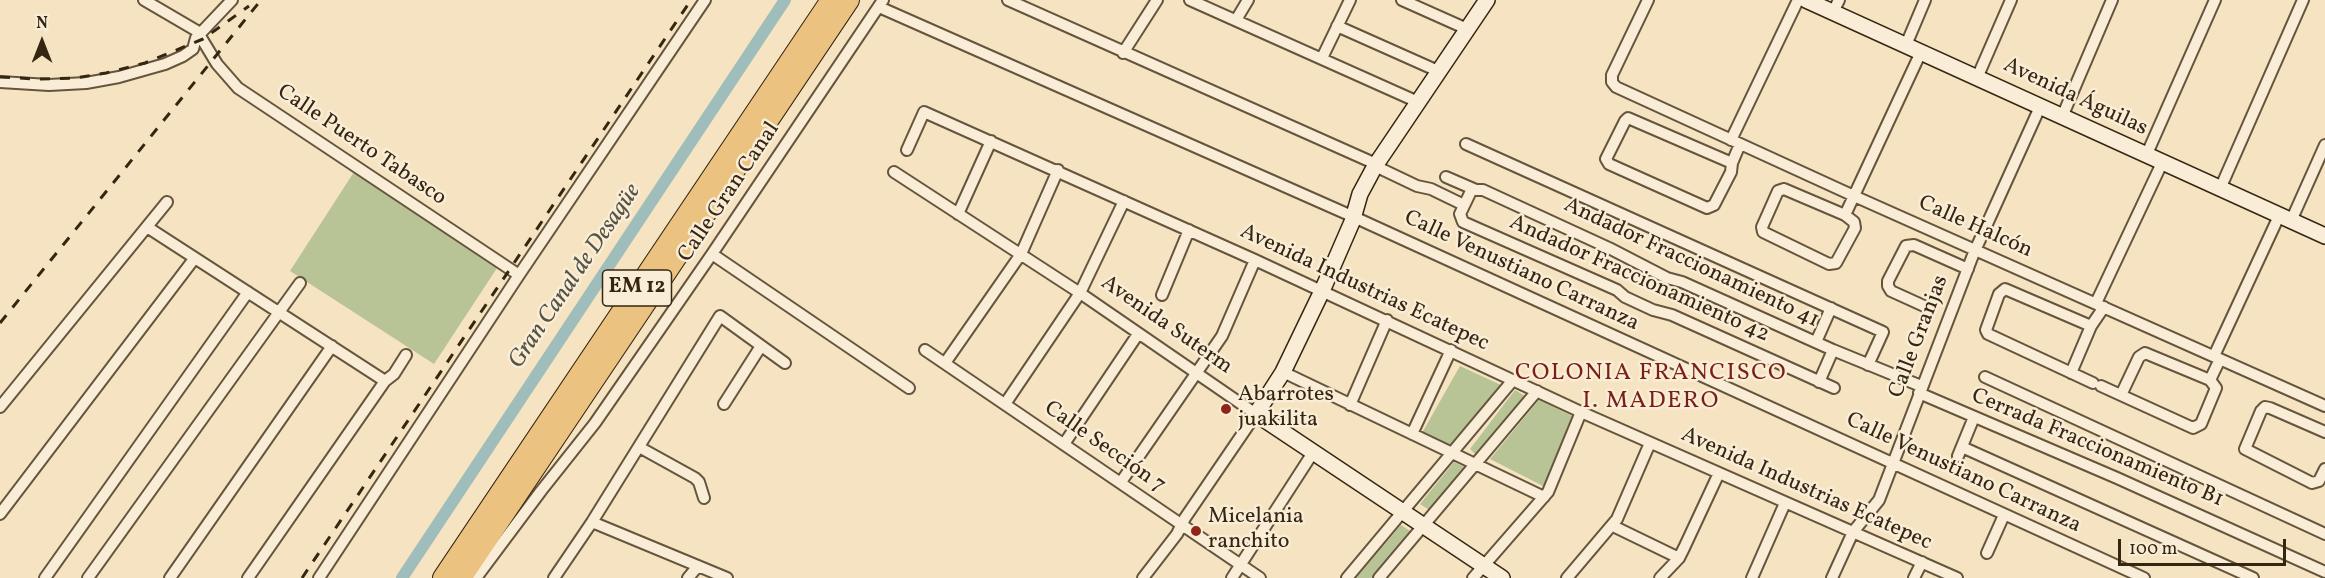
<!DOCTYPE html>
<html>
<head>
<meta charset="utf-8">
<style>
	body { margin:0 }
	#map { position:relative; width:2325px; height:578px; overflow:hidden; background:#f6e3c1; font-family:Vollkorn,serif }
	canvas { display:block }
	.north { position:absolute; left:12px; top:12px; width:60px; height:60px; -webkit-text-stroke:4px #f9edd7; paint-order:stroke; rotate:0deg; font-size:16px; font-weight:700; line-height:24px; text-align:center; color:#352611 }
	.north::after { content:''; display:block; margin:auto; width:21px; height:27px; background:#352611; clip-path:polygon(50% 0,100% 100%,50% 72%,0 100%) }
	.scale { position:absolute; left:2118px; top:539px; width:168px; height:27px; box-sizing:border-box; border:3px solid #352611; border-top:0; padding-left:8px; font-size:18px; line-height:21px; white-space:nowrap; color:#352611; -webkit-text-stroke:4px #f9edd7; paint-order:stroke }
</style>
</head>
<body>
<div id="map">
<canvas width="2325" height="578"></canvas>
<div class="north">N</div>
<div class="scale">100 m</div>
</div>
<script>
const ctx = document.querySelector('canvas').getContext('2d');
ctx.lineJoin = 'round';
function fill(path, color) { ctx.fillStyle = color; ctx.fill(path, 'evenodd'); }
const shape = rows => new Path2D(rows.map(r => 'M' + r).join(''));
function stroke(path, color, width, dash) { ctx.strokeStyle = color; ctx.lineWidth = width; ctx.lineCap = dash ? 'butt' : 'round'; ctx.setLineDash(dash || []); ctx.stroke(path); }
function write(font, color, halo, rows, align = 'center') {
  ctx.font = font + ' Vollkorn,serif'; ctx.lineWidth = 5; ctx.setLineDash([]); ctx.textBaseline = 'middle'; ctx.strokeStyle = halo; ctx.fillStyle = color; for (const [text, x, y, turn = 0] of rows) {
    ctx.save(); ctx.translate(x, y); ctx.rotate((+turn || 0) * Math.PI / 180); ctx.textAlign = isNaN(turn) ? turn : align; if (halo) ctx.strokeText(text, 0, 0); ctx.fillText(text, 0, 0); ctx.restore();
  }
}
const green = shape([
	[354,172,499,265,434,364,290,271],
	[1460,366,1501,385,1453,446,1422,433],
	[1515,390,1525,396,1475,454,1470,449],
	[1539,400,1572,416,1545,487,1490,459],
	[1454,462,1464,467,1431,511,1420,504],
	[1401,525,1410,531,1371,578,1356,578]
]);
const canal = shape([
	[402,578,785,0]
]);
const street = shape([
	[144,0,197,31,217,64,238,88,519,275],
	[1008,0,1376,164],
	[1190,0,1418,102],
	[1402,0,1467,29],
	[1648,0,1612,75,1612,82,1616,87,1854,196,2325,406],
	[879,7,1354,217,2144,578],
	[1833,12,1839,0],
	[1236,20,1248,0],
	[1337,26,1438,71],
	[1906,45,1925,0],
	[1123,53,1157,0],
	[1322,58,1350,0],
	[1977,78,2011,0],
	[0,82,49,85,86,83,119,77,165,64,183,56,193,49,196,38,232,0],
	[2062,117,2112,0],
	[1731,140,1798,0],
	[1466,144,1883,332,1868,365],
	[907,150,924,112,1255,260,1581,412,1957,578],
	[2146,156,2215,0],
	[1732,163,1628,118,1625,121,1606,159,1609,164,1707,208,1714,205,1731,172,1732,163,1740,144],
	[1375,166,1417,186,1431,189,1464,205],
	[894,172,1080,293,1256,414,1185,518,1177,534,1143,578],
	[1446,177,1476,190,1483,190,1609,248,1667,278,1682,282,1833,350,1921,386],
	[1472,189,1460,214,1463,222,1617,290,1625,297,1653,310,1672,315,1834,388],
	[1784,189,1845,215,1854,222,1855,228,1836,263,1829,264,1763,232,1762,227,1778,191,1784,189],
	[2220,189,2303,0],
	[958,214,991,141],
	[1845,215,1921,52],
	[2291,221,2325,145],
	[147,227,385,381],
	[712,254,909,388],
	[1162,295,1189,230],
	[2096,303,2162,163],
	[1924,306,1891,291,1888,286,1888,281,1906,246,1914,245,1968,269],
	[2091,326,2005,289,1999,294,1986,330,1988,334,2093,383],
	[1816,342,1831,308],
	[925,350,1260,578],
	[2214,356,2279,216],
	[945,363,1021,254,1058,170],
	[1283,372,1544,497],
	[2071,373,2091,326,2104,307],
	[1985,377,2325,534],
	[2210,380,2220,359],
	[1819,382,1833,350],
	[2101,386,2193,428,2201,424,2216,388,2210,380,2145,353,2139,357,2121,395],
	[1919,393,2117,478,2325,572],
	[724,404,761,346],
	[1005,404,1080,293,1124,201],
	[1350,405,1387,320],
	[0,407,167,202],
	[2325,432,2270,408,2265,407,2261,411,2245,449,2312,483,2319,481,2325,469],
	[1412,434,1451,350],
	[1064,444,1138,334],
	[639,447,695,478,699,482,704,498],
	[1962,447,2253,578],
	[1958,456,1974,417],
	[1121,482,1222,336,1255,260],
	[0,514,194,259],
	[592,522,727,578],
	[1613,526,1679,558],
	[1987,553,2004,515],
	[45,578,248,292],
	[88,578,300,283],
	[170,578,332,346],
	[248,578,385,381,394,374,406,355],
	[319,578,519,275,705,0],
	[476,578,541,491,595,423,712,254,883,0],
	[554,578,592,522,720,316,785,363],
	[688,578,698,566],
	[1232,578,1314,451],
	[1347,578,1513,380],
	[1379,578,1537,391],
	[1473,578,1548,492,1581,412],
	[1567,578,1617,519,1650,443],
	[1660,578,1679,558,1684,548,1719,473],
	[1752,578,1785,503],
	[1832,578,1853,532,1879,500,1973,255,2040,107],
	[1914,578,1922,562]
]);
const secondary = shape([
	[1487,0,1375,166,1360,194,1352,222,1322,291,1283,372,1256,414,1502,578],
	[1806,0,2325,236]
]);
const highway = shape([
	[443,578,831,0],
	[461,578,849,0]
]);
const rail = shape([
	[0,77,36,79,75,78,106,73,145,63,203,39,249,6],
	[0,323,261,0],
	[302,578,691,0]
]);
const markers = [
	[1226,409,6,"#8f2418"],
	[1196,531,6,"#8f2418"]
];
const shields = [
	[637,288,69]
];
const shieldNames = [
	["EM 12",637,288]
];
const streetNames = [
	["Avenida Águilas",2075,98,25],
	["Calle Puerto Tabasco",361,146,34],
	["Calle Gran Canal",730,193,-56],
	["Calle Halcón",1975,228,24],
	["Andador Fraccionamiento 41",1691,264,25],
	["Calle Venustiano Carranza",1521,272,25],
	["Andador Fraccionamiento 42",1639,280,24],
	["Avenida Industrias Ecatepec",1364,289,25],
	["Avenida Suterm",1166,326,35],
	["Calle Granjas",1920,337,-69],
	["Calle Sección 7",1104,448,35],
	["Cerrada Fraccionamiento B1",2097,449,23],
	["Calle Venustiano Carranza",1963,474,25],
	["Avenida Industrias Ecatepec",1806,490,24]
];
const poiNames = [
	["Abarrotes",1238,396],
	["juakilita",1238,421],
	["Micelania",1208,518],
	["ranchito",1208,543]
];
const waterNames = [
	["Gran Canal de Desagüe",576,277,-56]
];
const neighbourhoodNames = [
	["COLONIA FRANCISCO",1651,375],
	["I. MADERO",1651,403]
];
fill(green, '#b8c496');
stroke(canal, '#9fbdba', 12);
stroke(street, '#65553d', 14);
stroke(secondary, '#352611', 18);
stroke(highway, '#352611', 22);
stroke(street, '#f9edd7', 10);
stroke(secondary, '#f9edd7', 15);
stroke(highway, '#ebc280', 20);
stroke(rail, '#352611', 3, [10, 10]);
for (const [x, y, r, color] of markers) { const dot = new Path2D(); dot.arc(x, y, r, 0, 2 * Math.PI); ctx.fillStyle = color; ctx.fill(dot); stroke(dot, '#f9edd7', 2); }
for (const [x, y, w] of shields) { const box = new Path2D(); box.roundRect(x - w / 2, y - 18, w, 36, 4.5); ctx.fillStyle = '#f9edd7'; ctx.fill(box); stroke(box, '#352611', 1.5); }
write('bold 21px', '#352611', null, shieldNames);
write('22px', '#352611', '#f9edd7', streetNames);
write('22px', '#352611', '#f9edd7', poiNames, 'left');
write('italic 24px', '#555344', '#f9edd7', waterNames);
ctx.letterSpacing = '1.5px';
write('24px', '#7a1f14', '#f9edd7', neighbourhoodNames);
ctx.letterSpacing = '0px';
</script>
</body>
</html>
